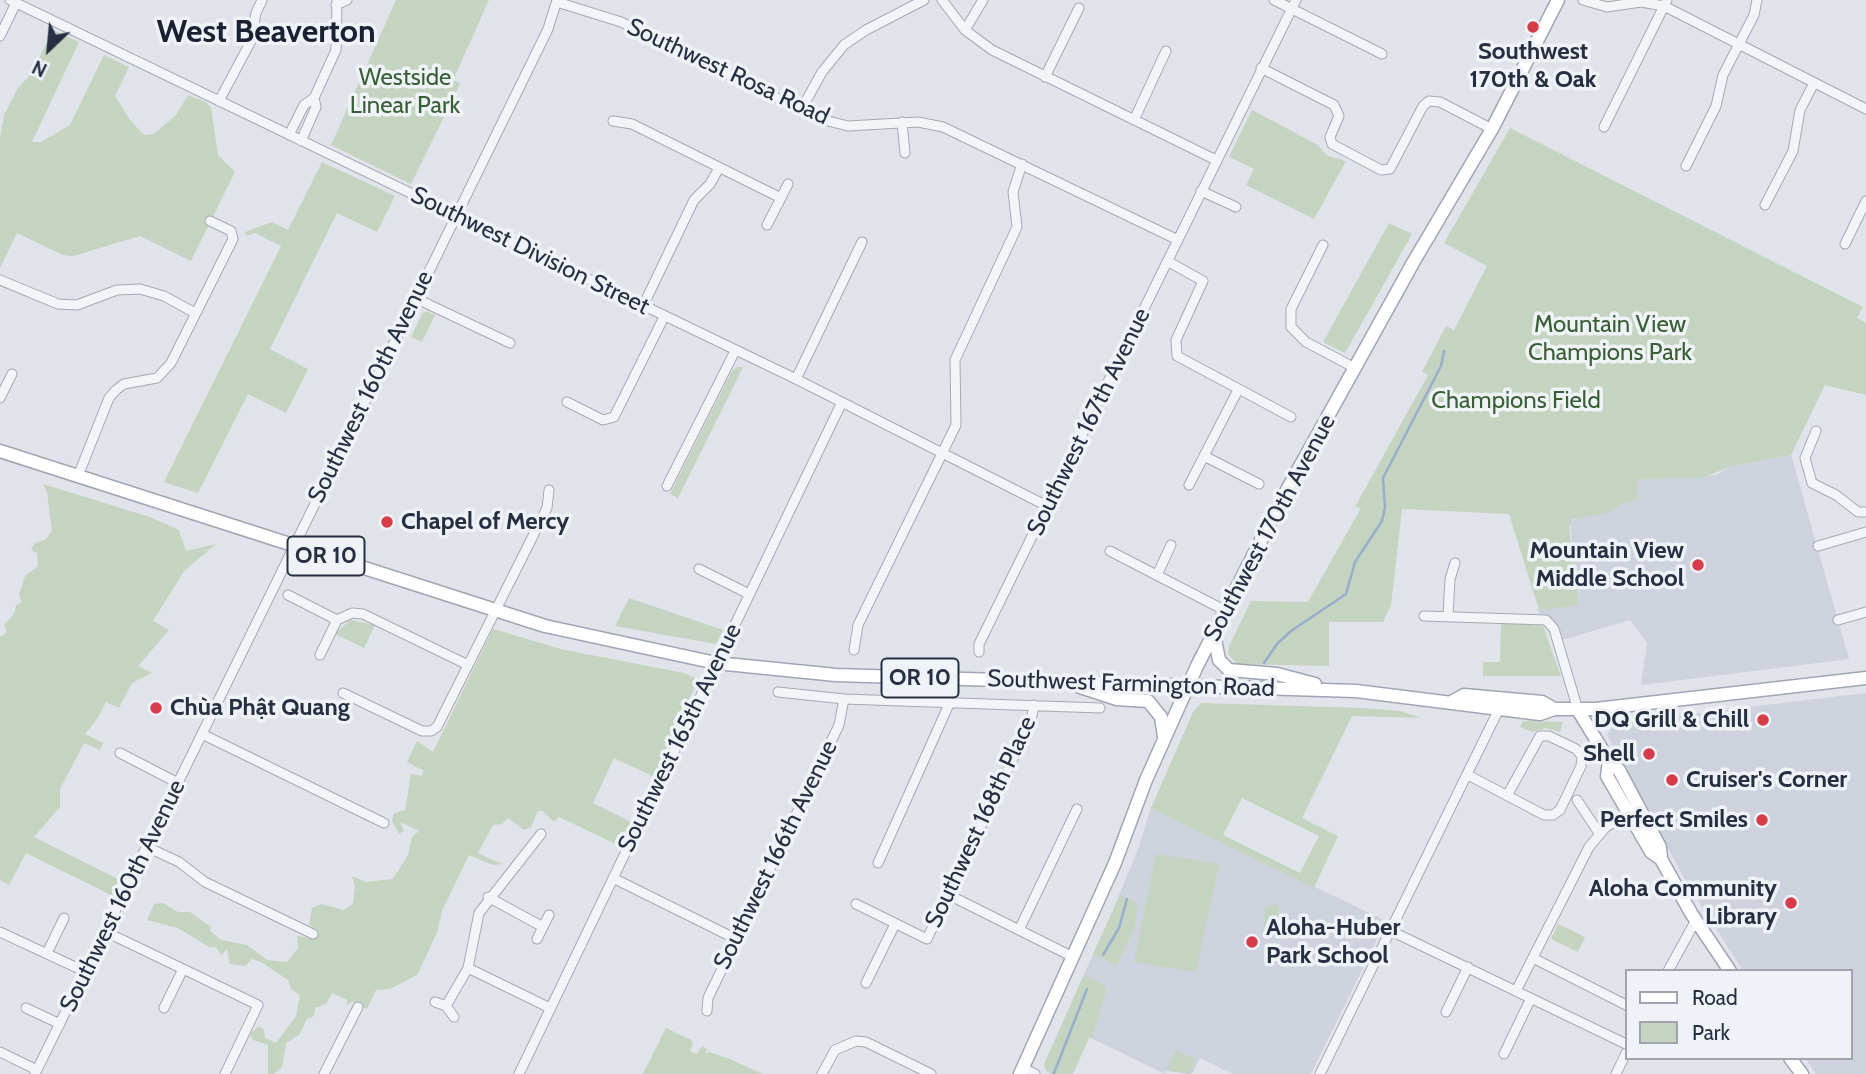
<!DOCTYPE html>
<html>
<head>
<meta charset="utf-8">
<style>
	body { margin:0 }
	#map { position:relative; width:1866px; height:1074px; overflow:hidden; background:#e0e3ea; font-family:Cabin,sans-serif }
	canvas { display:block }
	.legend { position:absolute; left:1625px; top:969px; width:228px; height:91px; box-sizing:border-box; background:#eff2f7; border:2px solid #9fa4af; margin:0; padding:9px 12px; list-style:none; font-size:21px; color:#272f42 }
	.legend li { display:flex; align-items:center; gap:14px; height:35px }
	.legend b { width:35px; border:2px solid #9fa4af }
	.north { position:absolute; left:14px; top:14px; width:70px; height:70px; -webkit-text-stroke:5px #eff2f7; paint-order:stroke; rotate:206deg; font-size:19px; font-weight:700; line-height:28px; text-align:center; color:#272f42 }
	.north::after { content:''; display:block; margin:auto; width:24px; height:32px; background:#272f42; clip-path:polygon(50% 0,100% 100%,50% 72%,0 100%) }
</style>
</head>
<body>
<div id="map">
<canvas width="1866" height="1074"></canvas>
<ul class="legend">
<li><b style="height:9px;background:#fff"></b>Road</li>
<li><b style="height:19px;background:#c4d4c0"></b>Park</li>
</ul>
<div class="north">N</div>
</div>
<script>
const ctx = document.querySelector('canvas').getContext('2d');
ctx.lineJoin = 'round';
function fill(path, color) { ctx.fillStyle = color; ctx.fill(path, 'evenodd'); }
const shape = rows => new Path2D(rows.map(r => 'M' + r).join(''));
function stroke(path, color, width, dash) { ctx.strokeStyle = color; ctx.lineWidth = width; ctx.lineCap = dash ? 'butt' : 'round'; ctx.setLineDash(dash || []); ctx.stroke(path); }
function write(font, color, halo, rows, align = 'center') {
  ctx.font = font + ' Cabin,sans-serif'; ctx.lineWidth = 7; ctx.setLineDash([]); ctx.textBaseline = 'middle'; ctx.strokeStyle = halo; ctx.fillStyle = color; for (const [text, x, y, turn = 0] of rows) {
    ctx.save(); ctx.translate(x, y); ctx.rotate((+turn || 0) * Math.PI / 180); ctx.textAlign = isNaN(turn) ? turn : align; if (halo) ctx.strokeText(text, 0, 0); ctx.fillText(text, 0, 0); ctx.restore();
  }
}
const built = shape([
	[1791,455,1849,659,1641,685,1647,643,1630,620,1562,640,1552,619,1539,613,1539,610,1579,604,1570,524,1577,517,1639,499,1637,479,1716,475,1732,466],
	[1866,693,1866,1074,1816,1074,1805,1058,1850,1058,1850,971,1743,971,1684,878,1607,735,1615,723],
	[1151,808,1386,921,1311,1074,1233,1074,1200,1058,1192,1074,1166,1071,1165,1074,1062,1024,1093,954,1117,966,1134,929,1110,917,1137,852]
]);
const green = shape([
	[396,0,489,0,453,80,460,84,411,184,331,145],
	[53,30,79,42,32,142,41,142,70,125,104,55,129,67,115,96,130,120,144,135,154,134,176,115,188,95,206,102,211,108,218,155,235,172,191,261,140,236,73,256,63,255,17,233,0,268,0,138,4,115,18,88,32,73],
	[1252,110,1318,145,1326,155,1346,161,1314,219,1246,185,1254,169,1229,157],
	[1510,128,1863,307,1857,318,1866,323,1866,395,1825,385,1791,455,1732,466,1702,478,1637,479,1639,499,1619,505,1609,513,1573,519,1569,527,1579,605,1539,610,1509,514,1402,509,1391,605,1383,622,1329,622,1329,666,1237,664,1228,654,1229,646,1251,601,1308,602,1361,508,1355,507,1428,375,1422,372,1446,326,1454,330,1487,266,1444,243],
	[322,162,395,196,377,232,337,213,270,349,308,369,286,413,248,394,198,493,164,482,281,246,255,233,246,236,245,232,272,222,288,230],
	[1389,223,1412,234,1345,353,1323,342],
	[427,311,435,315,422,342,411,337,422,314],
	[737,367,743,367,678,498,670,494,732,371],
	[43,484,150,517,179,530,186,551,216,544,184,571,153,621,169,630,138,666,152,673,132,683,119,708,106,702,97,719,85,734,103,743,100,750,84,743,60,789,60,807,34,837,120,880,113,896,26,853,9,885,0,880,0,637,7,632,4,625,14,614,16,605,22,603,19,594,25,576,38,566,37,553,31,550,34,544,46,539,52,531,47,492],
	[629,598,723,630,716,644,615,626],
	[350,620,375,625,364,648,335,634],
	[1501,623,1543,626,1561,676,1483,676,1483,662,1500,662],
	[493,629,565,650,684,673,695,678,695,687,654,777,614,758,593,803,631,822,620,846,559,817,554,822,542,811,538,811,531,827,524,830,508,818,502,824,493,825,478,853,502,864,493,865,469,855,442,911,437,933,417,975,390,989,376,990,367,1009,352,1002,347,1005,347,1000,332,993,326,1004,315,1008,314,1016,307,1019,299,1035,286,1043,282,1067,274,1074,268,1074,268,1045,253,1040,250,1034,259,1026,264,1030,265,1038,276,1043,296,1016,300,995,291,989,288,980,261,962,252,959,245,966,230,964,227,949,221,955,216,947,209,947,178,928,147,920,154,904,163,903,178,912,190,912,211,927,210,931,221,940,247,945,267,960,287,962,298,948,297,936,313,938,318,930,309,925,312,908,322,904,344,910,353,904,355,886,352,876,366,882,393,879,408,855,412,837,419,831,400,822,404,831,399,834,392,821,394,813,405,810,411,774,421,776,424,771,407,762,417,741,433,752],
	[1201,703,1363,708,1400,711,1422,718,1352,716,1302,818,1338,836,1314,888,1151,808,1193,712],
	[1242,798,1319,836,1300,873,1223,835],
	[1523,721,1563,722,1560,732,1546,728,1532,732,1520,727],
	[1156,854,1219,864,1196,972,1134,962],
	[1120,895,1138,903,1134,929,1117,966,1093,954],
	[1278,904,1279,934,1263,934,1265,908],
	[1558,924,1585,937,1578,952,1551,939],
	[1084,975,1104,985,1106,991,1092,1038,1089,1038,1073,1074,1052,1074,1046,1071,1044,1064],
	[666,1028,691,1040,693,1043,690,1051,697,1054,702,1046,707,1049,705,1054,709,1052,730,1059,762,1074,643,1074],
	[1176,1050,1195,1059,1189,1074,1167,1070]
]);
const stream = shape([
	[1264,663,1277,644,1291,631,1346,594,1355,562,1382,521,1385,508,1383,478,1441,366,1444,351],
	[1103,955,1119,928,1127,899],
	[1054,1073,1087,989]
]);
const minor = shape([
	[10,0,796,379,1047,506],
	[942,0,965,30,992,50,1216,160],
	[1274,0,1382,54],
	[1583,0,1607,7,1641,2,1664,6,1866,109],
	[557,2,621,22,820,119,848,126,918,122,943,127,1178,240],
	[336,5,347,0],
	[965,30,983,0],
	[0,36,16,3],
	[1261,68,1334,105,1339,116,1330,137,1332,144,1381,170,1390,169,1423,106,1429,101,1440,102,1492,129],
	[1045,77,1079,8],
	[314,98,336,50,337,0],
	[219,101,251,41,256,13,262,0],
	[801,110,822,72,844,45,866,30,924,0],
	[1134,120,1166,51],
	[613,121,632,124,781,198,767,225],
	[902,122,905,153],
	[1604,127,1667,0],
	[289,135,304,105,314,98,316,107,301,141],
	[1686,166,1716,106,1723,75,1754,15,1757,0],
	[1201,191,1236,207],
	[781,198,788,184],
	[1765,205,1793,151,1800,110,1814,83],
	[1845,244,1866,201],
	[1323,245,1291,309,1291,327,1306,342,1355,368],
	[1169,262,1203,281,1176,340,1177,356,1291,417],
	[0,280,58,304,77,305,117,290,140,289,164,296,195,313],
	[415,298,510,343],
	[643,306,694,200,710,184,719,168],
	[796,379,862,242],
	[0,398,12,374],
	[567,402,603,420,614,417,664,317],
	[1816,431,1805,458,1812,483,1836,495,1858,512,1866,512],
	[1204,456,1259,484],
	[78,476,109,398,116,390,124,384,157,378,171,363,233,239,231,231,210,221],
	[1189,485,1238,390],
	[667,486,735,351],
	[1818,546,1866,532],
	[1110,551,1226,611],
	[699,569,749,594],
	[1157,575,1171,545],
	[288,595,337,620],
	[1424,616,1546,620,1554,629,1578,710],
	[1448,616,1450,579,1455,563],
	[1838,620,1866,612],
	[854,650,858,625,956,425,955,360,1017,227,1013,192,1022,164],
	[979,652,979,644,1296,0],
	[320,655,337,620,352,613,363,614,468,665],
	[778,692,844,699,1100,708],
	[343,693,422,731,431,731,437,727,547,508,549,490],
	[202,734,384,823],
	[120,753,178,783],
	[1468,775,1544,815,1553,815,1560,810,1581,766,1582,756,1576,749,1549,736,1540,736,1508,794],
	[1577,800,1599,833],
	[147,847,179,862,205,882,313,934],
	[878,863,950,702],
	[613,878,736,939],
	[949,895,1073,957],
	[488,897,543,927,537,939],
	[856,904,927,939,1031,721,1034,705],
	[543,927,549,915],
	[1019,930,1077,809],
	[1391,931,1626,1044],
	[0,932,86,972],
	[106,932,258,1005,225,1074],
	[47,953,64,918],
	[1533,958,1626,1005],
	[468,968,550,1008],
	[1668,971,1696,920],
	[866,983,895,924],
	[1516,991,1589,847,1606,827,1628,814],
	[435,1002,446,1006,468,968,479,913,541,834],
	[446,1006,454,1017],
	[26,1008,60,1024],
	[164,1008,183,969],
	[707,1011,708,998,839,725,844,699],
	[1446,1012,1468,967],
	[0,1052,37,1070],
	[1504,1054,1531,998],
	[1023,1068,1035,1074],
	[35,1074,522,82,548,29,557,0],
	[324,1074,358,1007],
	[519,1074,842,402],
	[822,1074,835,1050,856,1041,866,1042,931,1074],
	[1320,1074,1498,711],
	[1616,1074,1626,1053]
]);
const major = shape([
	[0,451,545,626,716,663,836,675,1356,691,1540,714,1554,709,1596,709,1866,678],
	[1214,634,1219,660,1229,670,1277,674,1315,684],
	[1080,687,1117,699,1148,701,1161,717,1164,737],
	[1453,701,1464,695,1542,702,1554,709],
	[1578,710,1609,761,1619,770,1660,847,1661,859,1691,913,1730,971],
	[1609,761,1607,776,1651,852,1661,859],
	[1790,1058,1802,1074],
	[1020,1074,1115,863,1146,780,1197,666,1282,499,1414,261,1492,129,1558,0]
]);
const markers = [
	[1533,27,7,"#d73c4b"],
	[387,522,7,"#d73c4b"],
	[1698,565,7,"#d73c4b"],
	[156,708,7,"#d73c4b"],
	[1763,720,7,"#d73c4b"],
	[1649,754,7,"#d73c4b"],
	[1672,780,7,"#d73c4b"],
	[1762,820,7,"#d73c4b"],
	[1791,903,7,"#d73c4b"],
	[1252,942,7,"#d73c4b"]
];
const shields = [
	[326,556,77],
	[920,678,77]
];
const shieldNames = [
	["OR 10",326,556],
	["OR 10",920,678]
];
const poiNames = [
	["Southwest",1533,52,"center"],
	["170th & Oak",1533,80,"center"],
	["Chapel of Mercy",401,522,"left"],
	["Mountain View",1684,551],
	["Middle School",1684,579],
	["Chùa Phật Quang",170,708,"left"],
	["DQ Grill & Chill",1749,720],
	["Shell",1635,754],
	["Cruiser's Corner",1686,780,"left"],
	["Perfect Smiles",1748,820],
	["Aloha Community",1777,889],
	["Library",1777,917],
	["Aloha-Huber",1266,928,"left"],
	["Park School",1266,956,"left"]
];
const streetNames = [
	["Southwest Rosa Road",728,72,25],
	["Southwest Division Street",530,251,26],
	["Southwest 160th Avenue",371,387,-64],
	["Southwest 167th Avenue",1089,422,-64],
	["Southwest 170th Avenue",1270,528,-62],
	["Southwest Farmington Road",1131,684,2],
	["Southwest 165th Avenue",680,738,-64],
	["Southwest 168th Place",981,822,-65],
	["Southwest 166th Avenue",776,855,-64],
	["Southwest 160th Avenue",123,896,-64]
];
const parkNames = [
	["Westside",405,78],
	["Linear Park",405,106],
	["Mountain View",1610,325],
	["Champions Park",1610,353],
	["Champions Field",1516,401]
];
const districtNames = [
	["West Beaverton",266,33]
];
fill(built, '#cdd2dc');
fill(green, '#c4d4c0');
stroke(stream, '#98aecc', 2.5);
stroke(minor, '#a5a9b4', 11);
stroke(major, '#9ea6b6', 15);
stroke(minor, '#f3f4f8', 9);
stroke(major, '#fff', 12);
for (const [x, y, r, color] of markers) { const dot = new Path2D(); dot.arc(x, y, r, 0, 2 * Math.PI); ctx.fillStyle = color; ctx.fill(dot); stroke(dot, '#eff2f7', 2.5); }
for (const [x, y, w] of shields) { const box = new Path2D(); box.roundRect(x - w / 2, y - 19.5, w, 39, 5); ctx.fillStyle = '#eff2f7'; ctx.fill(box); stroke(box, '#272f42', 2); }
write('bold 23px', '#272f42', null, shieldNames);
write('bold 24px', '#272f42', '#eff2f7', poiNames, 'right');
write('24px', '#272f42', '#eff2f7', streetNames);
write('24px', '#395f34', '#eff2f7', parkNames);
write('bold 32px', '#192133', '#eff2f7', districtNames);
</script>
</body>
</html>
